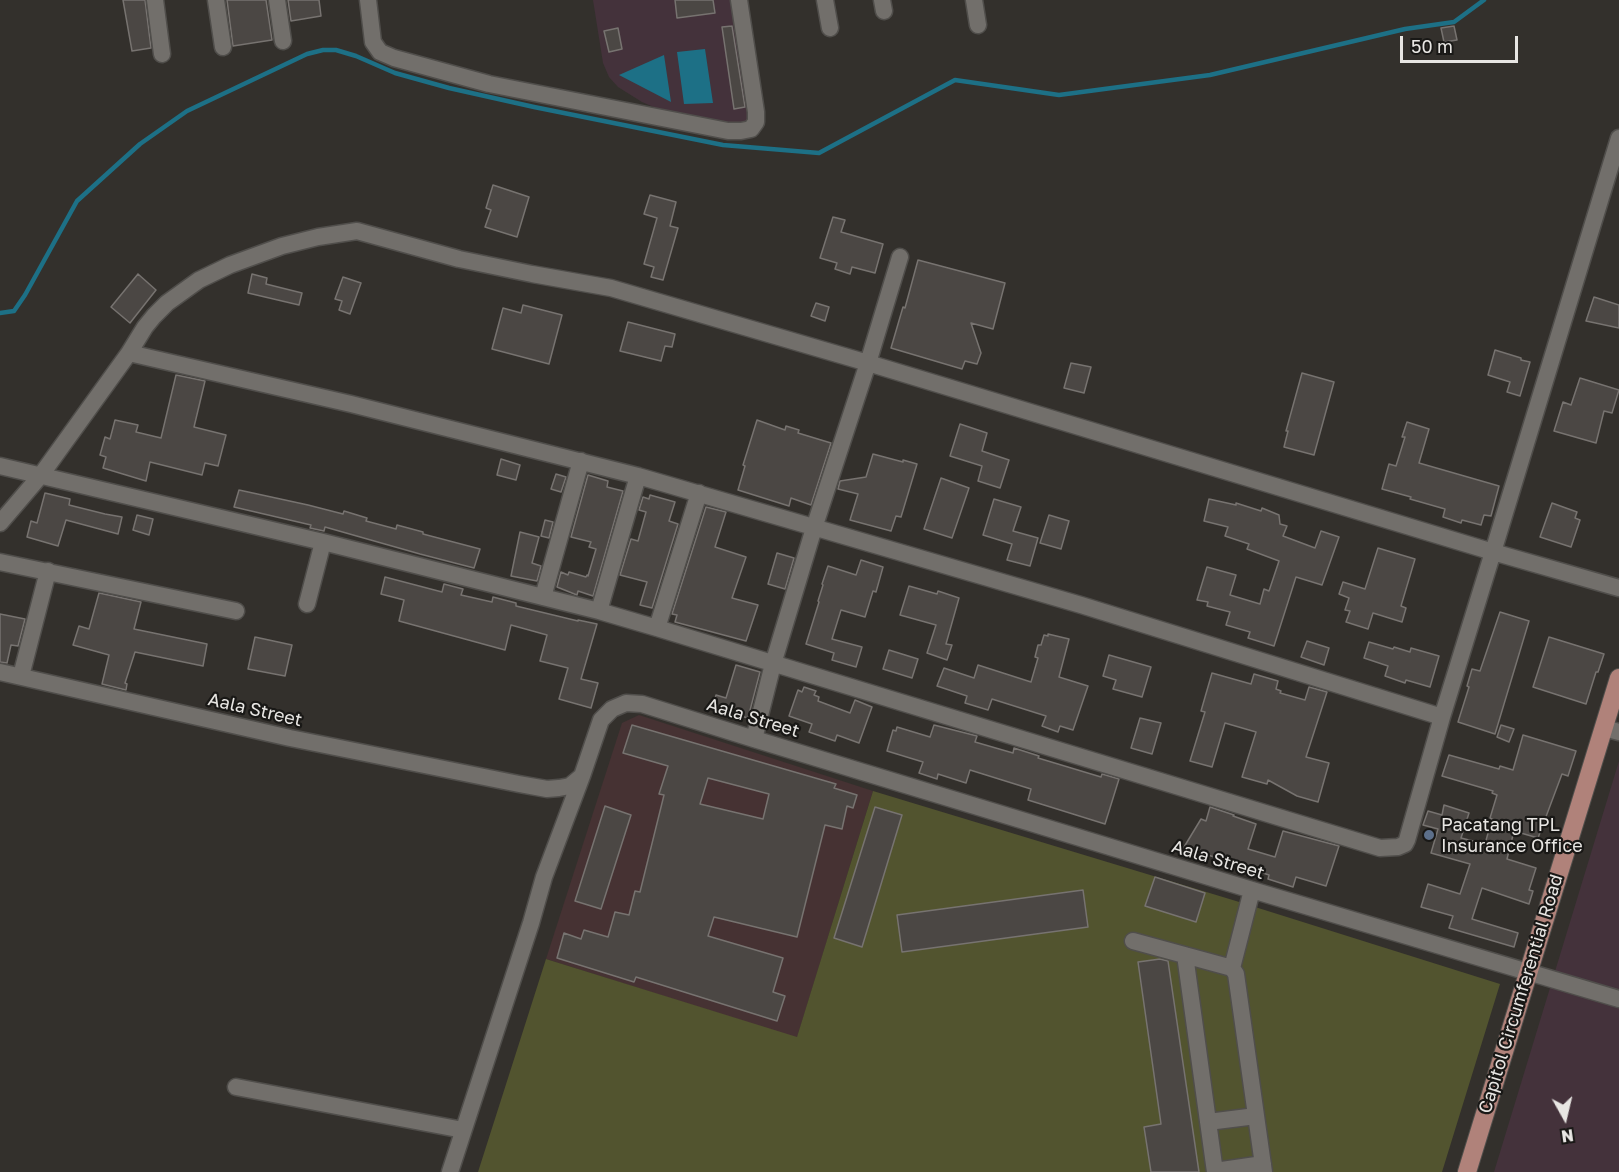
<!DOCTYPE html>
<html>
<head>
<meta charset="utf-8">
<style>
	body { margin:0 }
	#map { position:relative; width:1619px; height:1172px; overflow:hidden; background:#33302c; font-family:"Golos Text",sans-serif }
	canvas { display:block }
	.north { position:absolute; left:1535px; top:1088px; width:60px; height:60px; -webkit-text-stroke:4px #191816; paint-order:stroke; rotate:172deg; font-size:16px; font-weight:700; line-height:24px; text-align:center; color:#e8e6e3 }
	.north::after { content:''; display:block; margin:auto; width:21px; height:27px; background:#e8e6e3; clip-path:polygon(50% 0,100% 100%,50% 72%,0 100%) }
	.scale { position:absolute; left:1400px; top:36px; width:118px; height:27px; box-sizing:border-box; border:3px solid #e8e6e3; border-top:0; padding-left:8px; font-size:18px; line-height:21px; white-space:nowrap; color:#e8e6e3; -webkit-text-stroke:4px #191816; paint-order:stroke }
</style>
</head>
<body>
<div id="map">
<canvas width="1619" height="1172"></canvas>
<div class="north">N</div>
<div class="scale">50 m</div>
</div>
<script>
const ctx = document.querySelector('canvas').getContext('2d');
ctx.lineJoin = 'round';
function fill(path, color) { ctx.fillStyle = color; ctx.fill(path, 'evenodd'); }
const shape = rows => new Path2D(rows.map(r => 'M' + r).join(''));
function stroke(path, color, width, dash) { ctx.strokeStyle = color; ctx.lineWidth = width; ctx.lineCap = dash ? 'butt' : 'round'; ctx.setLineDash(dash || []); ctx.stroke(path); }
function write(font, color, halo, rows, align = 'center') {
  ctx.font = font + ' "Golos Text",sans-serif'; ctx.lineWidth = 4.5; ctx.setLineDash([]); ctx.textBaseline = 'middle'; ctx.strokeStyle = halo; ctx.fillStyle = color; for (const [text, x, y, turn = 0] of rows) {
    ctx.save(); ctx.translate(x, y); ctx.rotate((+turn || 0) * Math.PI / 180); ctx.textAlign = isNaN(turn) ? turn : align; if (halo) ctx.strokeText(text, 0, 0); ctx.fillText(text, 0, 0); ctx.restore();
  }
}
const commercial = shape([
	[593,0,733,0,750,116,749,121,741,126,672,115,642,102,618,87,609,77,603,63],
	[1619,761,1619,1172,1494,1172]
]);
const education = shape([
	[639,715,873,791,797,1038,546,959,622,723]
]);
const green = shape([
	[873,791,1236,901,1500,984,1442,1172,478,1172,546,959,797,1037]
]);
const water = shape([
	[705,49,713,103,684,104,677,52],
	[664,55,671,102,619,75]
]);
const stream = shape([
	[0,313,14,311,25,295,77,201,140,144,187,111,307,54,323,50,336,50,356,56,395,73,449,88,534,107,723,145,819,153,955,80,1059,95,1210,75,1405,29,1454,22,1484,0]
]);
const building = shape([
	[123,0,145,0,151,48,132,51,123,0],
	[227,0,266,0,272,40,233,46,227,0],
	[288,0,319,0,321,16,291,21,288,0],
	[675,0,713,0,715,13,677,18,675,0],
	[732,26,745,107,734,109,722,27,732,26],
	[1454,26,1457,40,1444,42,1441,28,1454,26],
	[618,28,622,49,609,52,604,31,618,28],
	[493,185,529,197,517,237,485,227,491,210,486,208,493,185],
	[650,195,676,202,670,226,678,228,663,280,651,277,654,267,644,264,657,218,644,214,650,195],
	[833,217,845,220,841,232,883,244,875,273,852,267,850,274,835,269,837,263,820,258,833,217],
	[918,260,1005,283,993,329,971,323,981,353,977,364,965,361,962,369,891,348,903,307,905,308,918,260],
	[138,274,156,290,130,323,111,307,138,274],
	[252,274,267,278,266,284,302,293,299,305,248,293,252,274],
	[343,277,361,283,350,314,339,310,342,301,335,299,343,277],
	[1594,297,1619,305,1619,328,1586,321,1594,297],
	[816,303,829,307,825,321,811,316,816,303],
	[523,305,562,315,549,364,492,349,503,308,521,313,523,305],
	[628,322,675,334,672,347,665,346,661,361,620,351,628,322],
	[1495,350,1521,358,1521,360,1530,362,1520,396,1507,392,1510,382,1488,375,1495,350],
	[1071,363,1091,367,1084,393,1064,388,1071,363],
	[1302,373,1334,382,1314,455,1284,447,1288,431,1286,431,1302,373],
	[176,375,205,381,194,427,226,435,218,466,205,463,202,475,150,462,146,481,103,468,106,457,100,455,105,437,110,439,115,420,138,425,136,432,161,438,176,375],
	[1580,378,1619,390,1612,413,1604,411,1596,443,1554,431,1563,402,1571,405,1580,378],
	[757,420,785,430,786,426,799,430,798,433,831,443,811,505,791,498,789,506,738,490,745,466,743,465,757,420],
	[1407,422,1429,429,1419,463,1499,486,1491,516,1484,515,1481,525,1462,520,1461,523,1443,517,1445,509,1410,499,1411,497,1382,489,1389,464,1396,466,1405,437,1402,437,1407,422],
	[960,424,987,433,982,451,1009,460,1000,488,978,481,982,466,950,456,960,424],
	[873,454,903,462,903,460,917,464,901,517,896,516,891,531,850,520,858,494,838,489,840,481,866,477,873,454],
	[501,459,520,465,516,480,497,475,501,459],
	[556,474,566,477,561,492,551,489,556,474],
	[588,475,608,481,607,487,623,491,593,596,578,591,577,595,557,587,561,572,568,575,569,572,586,577,587,575,588,576,596,549,589,547,591,542,571,537,588,475],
	[941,478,969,488,952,538,924,529,941,478],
	[239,490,308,505,343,514,344,511,367,518,366,521,396,529,397,525,423,532,423,534,480,549,474,568,420,554,325,527,324,531,310,528,311,525,234,507,239,490],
	[45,493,70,499,69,505,105,514,122,517,118,534,66,520,58,546,27,537,31,521,37,523,45,493],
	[650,495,675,502,669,521,678,524,652,608,640,605,647,582,620,575,631,539,638,541,646,512,639,510,643,497,649,499,650,495],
	[994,499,1021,507,1013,531,1038,538,1030,566,1007,560,1012,544,983,535,994,499],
	[1209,499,1236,505,1236,503,1261,511,1262,508,1279,515,1280,524,1287,526,1283,536,1315,548,1321,531,1339,537,1322,585,1296,577,1274,646,1248,638,1250,632,1226,625,1230,612,1207,606,1208,602,1197,600,1207,567,1236,575,1230,595,1260,604,1264,589,1269,591,1279,561,1247,549,1249,544,1225,536,1228,527,1204,521,1209,499],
	[1552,503,1577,512,1575,518,1580,520,1571,547,1540,537,1552,503],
	[706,507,726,512,715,547,746,557,732,598,758,605,746,641,675,622,677,615,672,614,706,507],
	[137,515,153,519,149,535,133,530,137,515],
	[1049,515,1069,521,1061,549,1040,543,1049,515],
	[545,520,553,522,549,538,541,536,545,520],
	[520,532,539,537,532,563,541,566,537,581,511,576,520,532],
	[1378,548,1415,559,1401,606,1406,608,1402,622,1373,613,1368,629,1346,622,1350,611,1345,610,1349,598,1339,594,1343,582,1365,589,1378,548],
	[777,553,794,558,785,589,768,584,777,553],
	[861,560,883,567,876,592,873,591,865,617,841,610,832,639,862,647,856,667,832,660,834,653,806,644,819,602,818,601,823,585,822,584,828,566,856,575,861,560],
	[385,577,442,592,444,584,463,589,461,595,492,602,493,597,516,603,516,606,578,621,578,620,597,624,581,679,598,683,591,708,559,699,568,668,540,661,547,635,511,625,505,650,399,621,404,600,381,594,385,577],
	[909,586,937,594,938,591,959,598,946,644,952,645,947,660,927,653,936,625,900,615,909,586],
	[99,593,141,602,134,629,207,644,203,666,135,652,125,683,127,684,126,690,102,684,109,655,73,645,79,626,89,629,99,593],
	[1500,612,1529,621,1495,734,1458,722,1469,687,1467,686,1472,669,1480,671,1500,612],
	[0,614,25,619,18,646,11,645,7,663,0,662,0,614],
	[1048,634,1069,639,1059,677,1088,686,1073,730,1060,726,1058,732,1042,726,1046,716,992,699,988,710,965,703,967,696,937,686,944,668,974,678,978,665,1031,682,1038,658,1035,657,1038,645,1041,645,1044,635,1048,636,1048,634],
	[255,637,292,645,285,676,248,669,255,637],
	[1549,637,1604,654,1598,672,1596,672,1586,704,1533,687,1549,637],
	[1307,641,1329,648,1324,665,1301,657,1307,641],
	[1369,642,1393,649,1394,647,1410,652,1411,648,1439,656,1430,687,1406,680,1405,683,1385,676,1388,666,1364,658,1369,642],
	[889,650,918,659,912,678,883,669,889,650],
	[1109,655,1151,667,1142,697,1113,689,1116,680,1103,676,1109,655],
	[736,665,760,672,748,718,712,708,716,695,726,698,736,665],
	[1212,673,1251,684,1254,674,1278,681,1276,689,1281,691,1280,693,1305,700,1309,687,1327,692,1306,757,1329,763,1318,802,1297,796,1268,780,1267,784,1242,777,1256,732,1225,723,1212,767,1190,761,1205,712,1201,711,1212,673],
	[804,687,816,691,814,695,819,697,818,701,850,713,855,700,872,707,859,743,837,735,835,741,809,732,812,724,789,716,798,690,802,692,804,687],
	[1140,718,1161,723,1152,754,1131,748,1140,718],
	[632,725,836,784,834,788,857,795,853,808,847,806,842,829,825,825,797,937,714,917,708,936,783,958,773,992,785,996,777,1021,636,977,634,982,557,958,564,933,581,939,584,930,608,937,615,912,629,915,635,891,640,892,664,795,659,794,668,766,623,753,632,725],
	[708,778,769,794,763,819,700,804,708,778],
	[934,725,977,736,975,742,1013,753,1014,748,1039,756,1038,758,1101,777,1102,774,1119,779,1105,824,1028,800,1031,789,970,770,966,783,938,774,937,779,919,773,923,762,887,751,893,730,896,731,897,727,930,737,934,725],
	[1501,725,1514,729,1509,742,1497,737,1501,725],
	[1523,735,1576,751,1568,776,1562,774,1538,838,1514,831,1507,859,1536,868,1529,890,1533,891,1529,904,1482,888,1472,919,1518,933,1514,947,1449,928,1453,916,1421,907,1428,884,1460,894,1470,864,1431,853,1438,829,1423,825,1428,811,1442,815,1444,805,1469,813,1461,838,1485,844,1492,819,1490,818,1497,795,1492,793,1493,791,1442,776,1449,755,1499,769,1500,766,1513,770,1523,735],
	[605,806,631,815,601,909,575,901,605,806],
	[875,807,902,815,862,947,834,938,875,807],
	[1210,807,1234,815,1233,816,1256,824,1248,849,1275,857,1283,831,1339,846,1326,886,1296,877,1293,887,1268,879,1269,875,1208,855,1204,860,1181,852,1201,819,1206,821,1210,807],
	[1155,877,1205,893,1196,922,1145,906,1155,877],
	[1083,890,1088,927,902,952,897,915,1083,890],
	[1160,959,1168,961,1199,1172,1151,1172,1144,1127,1161,1124,1138,962,1160,959]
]);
const minor = shape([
	[155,0,162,54],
	[216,0,223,47],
	[277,0,283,41],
	[368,0,373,42,380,52,394,58,489,84,728,131,741,131,751,129,756,122,756,112,739,0],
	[825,0,830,28],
	[882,0,884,11],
	[974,0,978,25],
	[129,353,351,404,638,476,1081,605,1442,717],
	[0,466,323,542,599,611,657,628,1380,848,1398,847,1405,844,1407,840,1442,717,1493,552,1619,138],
	[0,523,41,475,129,353,145,327,154,316,167,303,199,280,230,265,282,246,318,237,357,231,459,259,532,274,611,288,868,363,1493,552,1619,588],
	[0,562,236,611],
	[543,597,581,461],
	[307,604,323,542],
	[599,611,638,476],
	[657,628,699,493],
	[0,672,290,738,519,784,547,789,559,788,570,786,582,776],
	[21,676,48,571],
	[1604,728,1619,732],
	[754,739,773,664,814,528,868,363,900,257],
	[1252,890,1232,968,1236,974,1264,1172],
	[1133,941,1232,968],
	[1185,955,1215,1172],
	[236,1087,463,1130],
	[1208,1122,1256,1116],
	[1215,1171,1263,1164],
	[450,1172,531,923,544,877,582,776,601,720,612,709,626,703,642,704,754,739,1252,890,1619,999]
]);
const major = shape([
	[1467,1172,1619,678]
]);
const markers = [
	[1429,835,6,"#5c6f8a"]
];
const streetNames = [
	["Aala Street",255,710,13],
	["Aala Street",753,718,17],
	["Aala Street",1218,860,17],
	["Capitol Circumferential Road",1521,994,-73]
];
const poiNames = [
	["Pacatang TPL",1441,825],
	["Insurance Office",1441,846]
];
fill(commercial, '#44323b');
fill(education, '#463233');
fill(green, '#52542f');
fill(water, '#1d7086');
stroke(stream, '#1d7086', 4.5);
fill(building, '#4b4744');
stroke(building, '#777370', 1.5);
stroke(minor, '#504e4b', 19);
stroke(major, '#504e4b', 20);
stroke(minor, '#726f6b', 16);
stroke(major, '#b0827a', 18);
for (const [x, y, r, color] of markers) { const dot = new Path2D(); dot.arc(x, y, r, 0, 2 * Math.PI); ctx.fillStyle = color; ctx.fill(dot); stroke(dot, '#191816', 2); }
write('18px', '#e8e6e3', '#191816', streetNames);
write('18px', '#e8e6e3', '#191816', poiNames, 'left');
</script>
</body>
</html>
